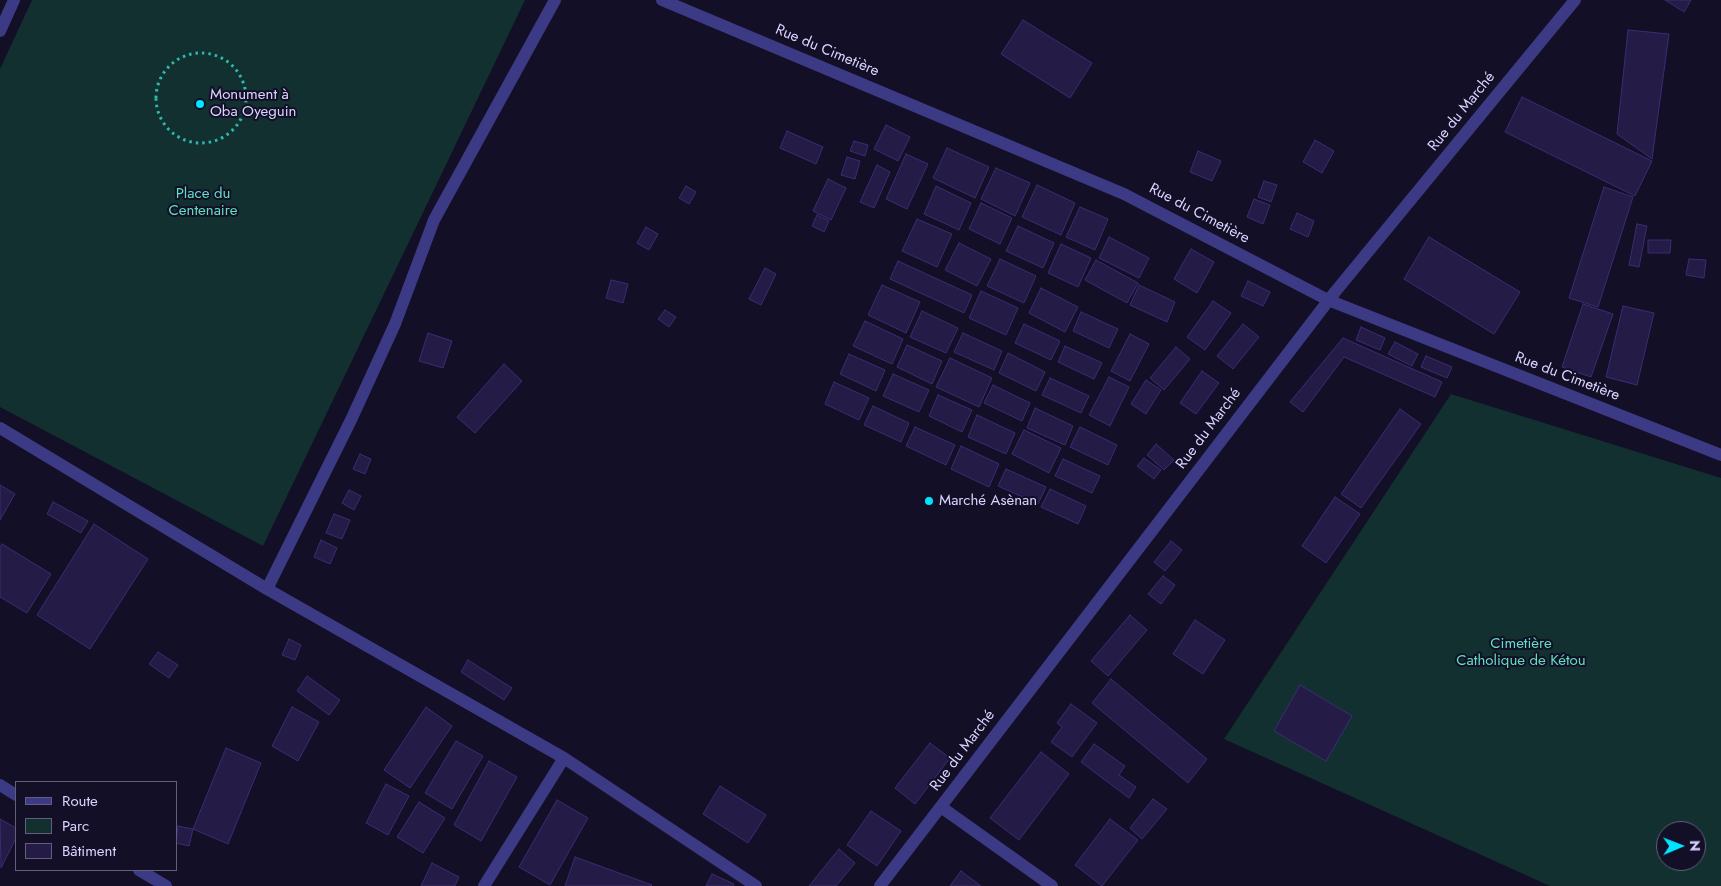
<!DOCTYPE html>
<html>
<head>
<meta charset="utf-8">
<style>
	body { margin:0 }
	#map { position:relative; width:1721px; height:886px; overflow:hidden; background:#130f26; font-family:Jost,sans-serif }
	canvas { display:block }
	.legend { position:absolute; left:15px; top:781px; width:162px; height:90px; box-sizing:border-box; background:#130f26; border:1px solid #625e7d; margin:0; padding:6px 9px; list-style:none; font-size:15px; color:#d9d4ff }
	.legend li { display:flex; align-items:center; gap:10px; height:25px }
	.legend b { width:25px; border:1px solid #625e7d }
	.north { position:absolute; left:1656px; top:821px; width:50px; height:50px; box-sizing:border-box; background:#130f26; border:1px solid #625e7d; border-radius:50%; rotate:89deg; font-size:14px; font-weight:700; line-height:20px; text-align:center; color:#d9d4ff }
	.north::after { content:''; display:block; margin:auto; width:18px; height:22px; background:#00e5ff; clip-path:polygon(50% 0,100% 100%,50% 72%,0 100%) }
</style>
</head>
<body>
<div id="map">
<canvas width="1721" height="886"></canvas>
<ul class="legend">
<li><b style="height:6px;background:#3d3a85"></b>Route</li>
<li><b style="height:14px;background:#12302f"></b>Parc</li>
<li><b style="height:14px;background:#241b47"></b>Bâtiment</li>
</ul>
<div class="north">N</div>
</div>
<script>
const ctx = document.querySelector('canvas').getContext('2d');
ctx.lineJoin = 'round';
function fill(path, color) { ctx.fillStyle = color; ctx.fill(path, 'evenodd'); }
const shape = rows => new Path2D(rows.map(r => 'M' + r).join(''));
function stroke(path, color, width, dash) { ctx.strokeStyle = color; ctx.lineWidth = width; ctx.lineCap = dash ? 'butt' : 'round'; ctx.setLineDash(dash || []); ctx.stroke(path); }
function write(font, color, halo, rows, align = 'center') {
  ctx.font = font + ' Jost,sans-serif'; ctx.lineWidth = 4; ctx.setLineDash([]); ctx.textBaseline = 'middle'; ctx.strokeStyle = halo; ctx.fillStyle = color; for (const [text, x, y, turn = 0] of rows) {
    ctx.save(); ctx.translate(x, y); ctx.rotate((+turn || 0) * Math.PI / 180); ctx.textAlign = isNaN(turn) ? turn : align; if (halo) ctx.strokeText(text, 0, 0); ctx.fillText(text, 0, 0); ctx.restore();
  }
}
const green = shape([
	[32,0,525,0,263,546,0,407,0,69],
	[1451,394,1721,478,1721,886,1550,886,1224,739],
	[1666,831,1696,831,1696,861,1666,861]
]);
const building = shape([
	[1665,0,1691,0,1684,12,1665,0],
	[1023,20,1092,63,1070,98,1001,54,1023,20],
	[1628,30,1669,34,1652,159,1617,134,1628,30],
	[1522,97,1652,161,1635,196,1505,132,1522,97],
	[886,125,910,137,898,161,874,149,886,125],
	[787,131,823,147,816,164,780,148,787,131],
	[1315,140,1334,151,1322,173,1303,162,1315,140],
	[854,141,868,145,865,156,850,151,854,141],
	[947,148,989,167,975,198,933,178,947,148],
	[1198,151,1221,161,1212,181,1190,172,1198,151],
	[906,154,928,164,907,209,886,199,906,154],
	[847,157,860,161,855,179,841,175,847,157],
	[877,165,890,172,874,208,860,202,877,165],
	[996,168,1030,183,1015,216,981,199,996,168],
	[828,179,846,188,831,220,813,211,828,179],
	[1264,181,1277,185,1271,202,1258,197,1264,181],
	[1037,185,1075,203,1061,235,1022,217,1037,185],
	[686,186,696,192,689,204,679,198,686,186],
	[936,186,971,203,959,230,924,214,936,186],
	[1604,187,1633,197,1598,307,1569,298,1604,187],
	[1254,199,1270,205,1263,224,1247,217,1254,199],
	[981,203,1012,218,1000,244,969,229,981,203],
	[1080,207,1108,219,1095,250,1066,237,1080,207],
	[1297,213,1314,221,1308,237,1290,229,1297,213],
	[817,215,829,221,824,232,812,226,817,215],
	[917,219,952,234,937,267,902,251,917,219],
	[1637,224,1647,226,1639,267,1629,265,1637,224],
	[1018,226,1054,243,1043,268,1006,251,1018,226],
	[646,227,658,234,649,250,637,243,646,227],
	[1109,237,1149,258,1139,278,1099,258,1109,237],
	[1429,237,1520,292,1494,334,1404,279,1429,237],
	[1648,240,1671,240,1670,253,1648,253,1648,240],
	[959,243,991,259,977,286,945,270,959,243],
	[1061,244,1091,258,1078,287,1048,273,1061,244],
	[1191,249,1214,262,1197,293,1174,279,1191,249],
	[1000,259,1036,276,1024,303,987,286,1000,259],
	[1689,259,1706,260,1704,278,1686,275,1689,259],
	[1096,260,1138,283,1127,303,1085,280,1096,260],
	[898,261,972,295,964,313,890,279,898,261],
	[765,268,776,274,761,305,749,299,765,268],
	[611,280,628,284,623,303,606,298,611,280],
	[1248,281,1270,292,1263,306,1241,296,1248,281],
	[882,285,920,302,906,333,868,315,882,285],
	[1139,285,1175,302,1167,322,1130,305,1139,285],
	[1041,288,1078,307,1065,332,1029,313,1041,288],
	[981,291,1018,308,1006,335,969,318,981,291],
	[1213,301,1231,313,1205,350,1187,337,1213,301],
	[1583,304,1613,314,1591,377,1562,367,1583,304],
	[1623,306,1654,313,1637,385,1606,377,1623,306],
	[665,310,676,317,669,327,658,319,665,310],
	[922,311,958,328,946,353,910,337,922,311],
	[1081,312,1118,329,1109,348,1073,331,1081,312],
	[865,321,903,339,892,364,853,346,865,321],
	[1024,324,1060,341,1051,360,1015,343,1024,324],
	[1243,324,1259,337,1233,369,1217,356,1243,324],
	[1361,327,1385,338,1380,350,1356,340,1361,327],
	[428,333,452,341,443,368,419,361,428,333],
	[963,333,1002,351,994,370,954,352,963,333],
	[1130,334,1149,344,1130,381,1111,371,1130,334],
	[1343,338,1442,382,1435,397,1344,357,1303,412,1290,402,1343,338],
	[1395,342,1418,354,1412,366,1388,354,1395,342],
	[907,345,942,361,932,384,897,367,907,345],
	[1065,346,1102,363,1094,379,1058,362,1065,346],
	[1176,347,1190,359,1164,390,1150,378,1176,347],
	[1008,353,1045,372,1036,391,999,373,1008,353],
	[849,354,885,370,876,391,840,374,849,354],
	[1426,356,1452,367,1447,378,1421,367,1426,356],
	[950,358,992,378,979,407,936,387,950,358],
	[504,364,522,381,475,433,457,417,504,364],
	[1202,371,1219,383,1196,414,1180,403,1202,371],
	[893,374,929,390,919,412,883,396,893,374],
	[1109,377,1129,387,1110,426,1089,415,1109,377],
	[1050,378,1089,396,1081,413,1042,395,1050,378],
	[1146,380,1161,390,1146,414,1131,404,1146,380],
	[834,382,869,398,859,420,825,404,834,382],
	[993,385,1030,403,1022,421,984,403,993,385],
	[938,395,972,410,962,432,929,416,938,395],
	[873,406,909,423,901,442,864,425,873,406],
	[1035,408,1073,426,1065,445,1027,428,1035,408],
	[1400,409,1421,424,1361,508,1341,494,1400,409],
	[977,415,1015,433,1006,454,968,437,977,415],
	[915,427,955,445,946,465,906,446,915,427],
	[1080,427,1117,445,1108,465,1070,447,1080,427],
	[1024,430,1061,448,1049,473,1012,454,1024,430],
	[1156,444,1174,460,1164,470,1147,455,1156,444],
	[961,446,999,464,989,487,951,469,961,446],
	[360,454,371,459,365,474,353,469,360,454],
	[1144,458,1161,470,1154,479,1137,466,1144,458],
	[1063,459,1100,476,1092,493,1055,476,1063,459],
	[1006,469,1046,487,1038,504,998,486,1006,469],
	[0,485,15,494,0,520,0,485],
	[1050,489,1086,506,1078,524,1041,507,1050,489],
	[349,490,361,496,354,510,342,503,349,490],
	[1335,497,1360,514,1326,563,1302,546,1335,497],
	[53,502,88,521,81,533,47,514,53,502],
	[334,514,350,520,342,539,326,533,334,514],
	[94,524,148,559,90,649,37,615,94,524],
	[321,540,337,548,330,564,314,557,321,540],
	[1171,541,1182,550,1165,571,1154,562,1171,541],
	[2,544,51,574,27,613,0,597,0,547,2,544],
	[1163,576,1175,585,1161,604,1148,594,1163,576],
	[1130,615,1147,630,1108,676,1091,661,1130,615],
	[1195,620,1225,640,1203,674,1173,654,1195,620],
	[289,639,301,645,295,660,282,655,289,639],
	[158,652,178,665,169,678,149,664,158,652],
	[468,660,512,688,504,700,461,672,468,660],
	[307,676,340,700,329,715,297,691,307,676],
	[1111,679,1207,759,1188,783,1092,703,1111,679],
	[1300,685,1352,716,1326,761,1274,731,1300,685],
	[1071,704,1097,723,1072,757,1051,742,1062,727,1057,723,1071,704],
	[292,707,319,722,298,761,272,746,292,707],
	[426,707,452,726,410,788,384,770,426,707],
	[456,741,483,756,452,809,425,793,456,741],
	[930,743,950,758,915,804,895,788,930,743],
	[1094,744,1125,766,1119,775,1136,787,1129,798,1081,762,1094,744],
	[226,748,261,763,228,844,193,829,226,748],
	[1041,752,1069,774,1019,840,990,818,1041,752],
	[489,761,517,777,481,841,454,825,489,761],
	[386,784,409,796,388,835,366,823,386,784],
	[720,786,766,815,748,843,703,814,720,786],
	[1153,799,1167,809,1142,839,1130,828,1153,799],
	[557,800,588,818,550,885,519,867,557,800],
	[419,802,445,818,423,853,397,837,419,802],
	[871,811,901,831,877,866,847,845,871,811],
	[0,819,16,828,16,838,1,868,0,819],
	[1110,819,1138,840,1102,886,1075,865,1110,819],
	[178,826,193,829,189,846,176,843,178,826],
	[839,849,855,863,836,886,809,886,839,849],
	[575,857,652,885,651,886,565,886,575,857],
	[432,863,459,877,455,886,421,886,432,863],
	[961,871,981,886,950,886,961,871],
	[712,874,734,884,733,886,706,886,712,874]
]);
const path = shape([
	'156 98a45 45 0 1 1 90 0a45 45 0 1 1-90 0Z'
]);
const minor = shape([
	[662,0,1124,194,1328,300,1721,455],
	[0,31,14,0],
	[0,428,267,589,564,758,756,886],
	[267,589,351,420,395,324,434,220,555,0],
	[0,785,16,795],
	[941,807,1052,886],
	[139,870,166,886],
	[484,886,564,758],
	[880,886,1335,292,1575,0]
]);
const markers = [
	[200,104,5,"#00e5ff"],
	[929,501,5,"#00e5ff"]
];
const streetNames = [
	["Rue du Cimetière",827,51,23],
	["Rue du Marché",1462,112,-51],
	["Rue du Cimetière",1199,214,28],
	["Rue du Cimetière",1567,377,21],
	["Rue du Marché",1209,429,-53],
	["Rue du Marché",963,751,-53]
];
const poiNames = [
	["Monument à",210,95],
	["Oba Oyeguin",210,112],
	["Marché Asènan",939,501]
];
const parkNames = [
	["Place du",203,194],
	["Centenaire",203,211],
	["Cimetière",1521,644],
	["Catholique de Kétou",1521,661]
];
fill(green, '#12302f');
fill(building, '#241b47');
stroke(building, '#3b2d73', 1);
stroke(path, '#2fb8b0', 3, [2.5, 4]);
stroke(minor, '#3d3a85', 12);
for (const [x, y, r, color] of markers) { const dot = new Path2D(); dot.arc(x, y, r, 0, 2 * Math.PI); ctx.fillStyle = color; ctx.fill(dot); stroke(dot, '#130f26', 2); }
write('15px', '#d9d4ff', '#130f26', streetNames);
write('15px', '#d9d4ff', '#130f26', poiNames, 'left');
write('15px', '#5fe0c0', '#130f26', parkNames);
</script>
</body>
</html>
